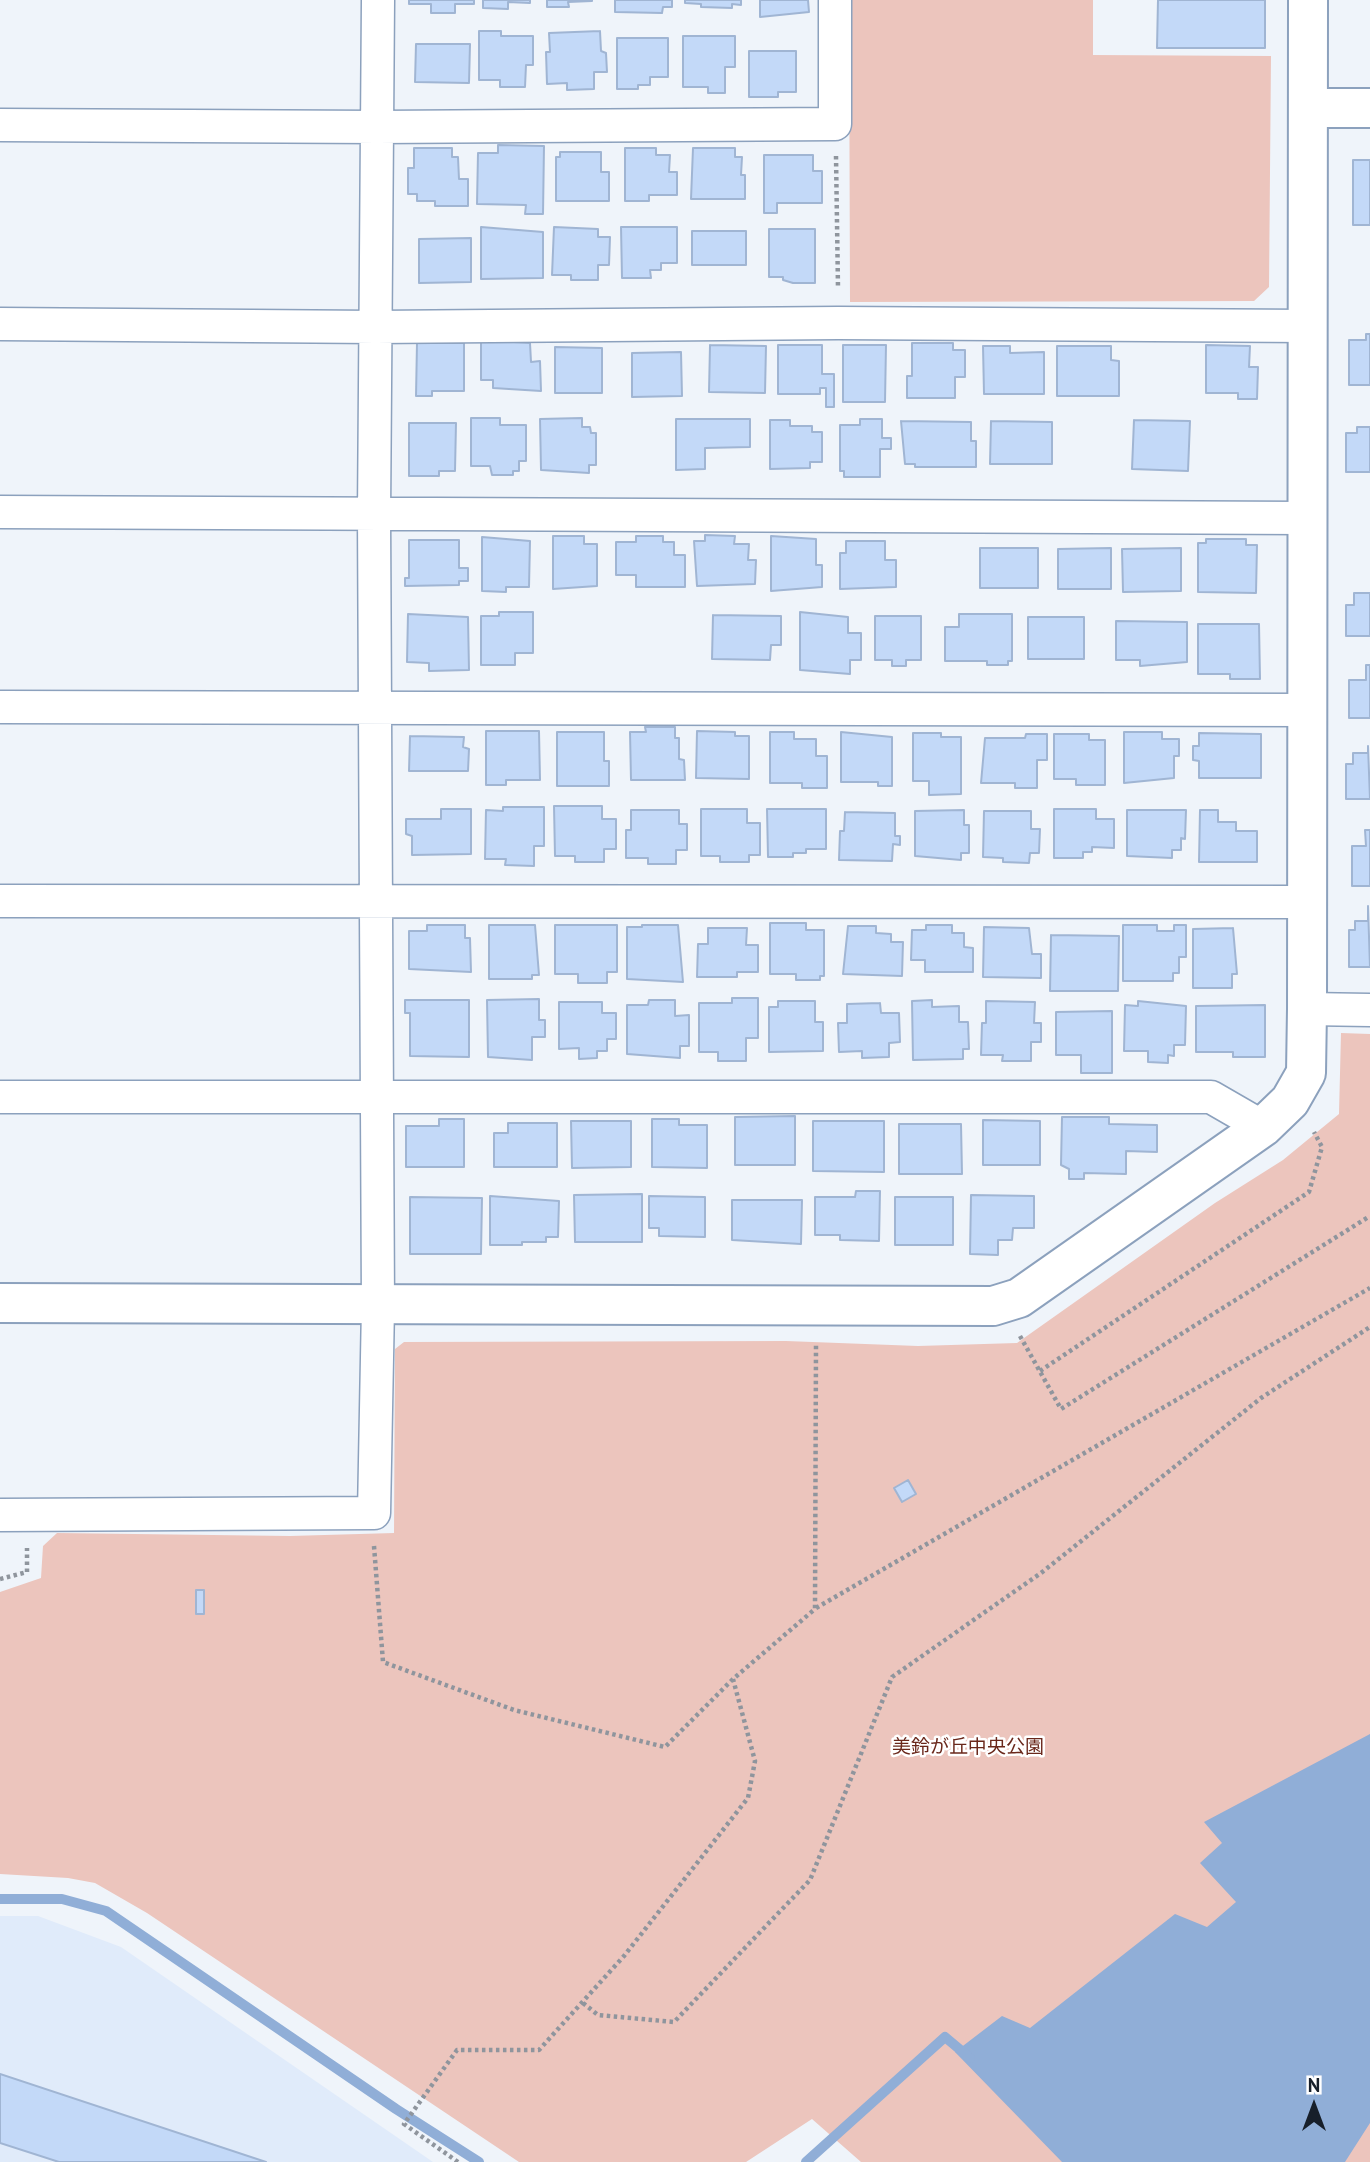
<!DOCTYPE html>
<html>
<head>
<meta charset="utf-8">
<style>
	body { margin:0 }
	#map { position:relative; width:1370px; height:2162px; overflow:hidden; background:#eff4fa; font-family:"PT Sans",sans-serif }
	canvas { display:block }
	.north { position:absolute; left:1279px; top:2071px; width:70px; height:70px; -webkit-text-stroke:5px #fff; paint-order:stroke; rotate:0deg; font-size:19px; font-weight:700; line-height:28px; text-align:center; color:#171f2a }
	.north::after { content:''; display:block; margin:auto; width:24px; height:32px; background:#171f2a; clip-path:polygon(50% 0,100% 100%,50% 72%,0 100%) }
</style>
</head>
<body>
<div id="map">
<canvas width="1370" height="2162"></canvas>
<div class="north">N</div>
</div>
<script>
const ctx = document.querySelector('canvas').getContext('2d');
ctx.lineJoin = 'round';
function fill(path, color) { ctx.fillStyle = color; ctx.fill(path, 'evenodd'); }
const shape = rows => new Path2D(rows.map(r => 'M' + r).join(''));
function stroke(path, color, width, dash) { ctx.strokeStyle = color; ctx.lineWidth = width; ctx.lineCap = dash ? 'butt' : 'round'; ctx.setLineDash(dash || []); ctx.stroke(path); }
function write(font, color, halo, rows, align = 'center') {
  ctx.font = font + ' "PT Sans","Noto Sans JP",sans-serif'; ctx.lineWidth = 5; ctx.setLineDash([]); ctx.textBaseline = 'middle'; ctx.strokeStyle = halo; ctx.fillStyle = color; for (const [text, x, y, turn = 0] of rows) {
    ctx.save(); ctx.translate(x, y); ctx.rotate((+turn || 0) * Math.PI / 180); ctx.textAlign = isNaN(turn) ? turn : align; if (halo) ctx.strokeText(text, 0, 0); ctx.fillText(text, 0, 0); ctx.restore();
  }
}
const built = shape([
	[0,1916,38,1916,121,1947,433,2162,0,2162]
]);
const green = shape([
	[849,0,1093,0,1093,55,1271,56,1269,287,1254,301,850,302],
	[1341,1033,1370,1034,1370,2162,861,2162,812,2119,746,2162,519,2162,147,1913,95,1883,68,1878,0,1874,0,1592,41,1578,43,1546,57,1533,290,1536,394,1533,395,1349,404,1342,786,1341,918,1346,1017,1343,1215,1203,1283,1160,1339,1114]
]);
const water = shape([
	[1370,1734,1370,2123,1345,2162,1062,2162,955,2052,1002,2016,1030,2028,1175,1914,1207,1927,1236,1902,1200,1863,1222,1843,1204,1822]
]);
const stream = shape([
	[0,1899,62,1899,106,1911,396,2109,479,2162],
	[806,2162,945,2037,970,2058]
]);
const building = shape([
	[409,0,474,0,474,4,455,4,455,13,431,13,431,4,409,4,409,0],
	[483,0,530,0,530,3,508,2,508,9,483,8,483,0],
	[547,0,592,0,592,1,568,2,569,7,547,7,547,0],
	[615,0,672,0,672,7,663,7,662,13,615,12,615,0],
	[685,0,741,0,741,5,732,4,732,8,701,7,701,4,685,3,685,0],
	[760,0,808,0,809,12,760,17,760,0],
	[1158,0,1265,0,1265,48,1157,48,1158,0],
	[479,31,501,31,501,36,533,36,533,65,526,65,525,87,500,87,500,80,479,80,479,31],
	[600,31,601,51,606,53,607,72,594,72,594,89,567,90,567,83,547,84,546,52,550,52,549,33,600,31],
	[683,36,735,36,735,67,725,67,725,93,708,93,708,87,683,87,683,36],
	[617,38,668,38,668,77,650,77,650,85,638,85,638,89,617,89,617,38],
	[416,44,470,44,469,83,415,82,416,44],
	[749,51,796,51,796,92,778,92,778,97,749,97,749,51],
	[498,145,544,146,543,214,525,214,526,205,477,204,478,153,498,153,498,145],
	[414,148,452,148,452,157,458,157,459,179,468,179,468,206,435,206,435,201,417,201,417,194,408,194,408,168,414,168,414,148],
	[625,148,656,148,656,155,670,155,669,172,677,172,677,195,649,195,649,201,625,201,625,148],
	[693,148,735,148,735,157,742,157,741,175,745,175,745,199,691,199,693,148],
	[560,152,601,152,601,172,609,172,609,201,556,201,556,157,560,157,560,152],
	[764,155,813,155,813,171,822,171,822,203,777,203,777,213,764,213,764,155],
	[1353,160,1370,160,1370,225,1353,225,1353,160],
	[481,227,543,232,543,278,481,279,481,227],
	[554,227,598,229,598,237,610,237,609,265,598,265,598,280,571,280,571,275,552,275,554,227],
	[621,227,677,227,677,263,661,263,661,270,650,270,651,278,622,278,621,227],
	[769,229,815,229,815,283,793,283,783,280,783,277,769,277,769,229],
	[692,231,746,231,746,265,692,265,692,231],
	[471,238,471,282,419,283,419,239,471,238],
	[1366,334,1370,334,1370,385,1349,385,1349,340,1366,340,1366,334],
	[481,340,530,343,531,362,540,361,541,391,493,388,493,380,481,380,481,340],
	[417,343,464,343,464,391,432,391,432,396,416,396,417,343],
	[912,343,953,343,953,350,965,350,965,377,955,377,955,398,907,398,907,376,912,376,912,343],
	[710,345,766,346,765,393,709,392,710,345],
	[778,345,822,345,822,374,834,374,834,407,826,407,826,388,820,388,820,394,778,394,778,345],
	[843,345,886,345,885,402,843,402,843,345],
	[1206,345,1250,346,1249,367,1258,367,1257,399,1238,399,1238,393,1206,393,1206,345],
	[983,346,1010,346,1010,353,1044,352,1044,394,984,394,983,346],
	[1057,346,1111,346,1111,360,1119,361,1119,396,1057,396,1057,346],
	[555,347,602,348,602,393,555,393,555,347],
	[681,352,682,396,632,397,632,353,681,352],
	[471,418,500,418,500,425,526,425,526,461,519,461,519,471,513,471,513,475,492,475,490,466,471,466,471,418],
	[582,418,582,427,590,427,591,433,596,433,596,465,589,465,589,473,541,470,540,419,582,418],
	[676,419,750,419,750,447,705,448,705,469,676,470,676,419],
	[860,419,882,419,882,438,891,438,891,449,880,449,880,477,844,477,844,471,840,471,840,425,860,425,860,419],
	[770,420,790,420,790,426,812,426,812,432,822,432,822,462,810,462,810,468,770,469,770,420],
	[1134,420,1190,421,1188,471,1132,469,1134,420],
	[901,421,971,422,971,441,976,441,976,467,915,467,915,464,905,464,901,421],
	[991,421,1052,422,1052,464,990,464,991,421],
	[409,423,456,423,455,471,439,471,439,476,409,476,409,423],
	[1357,427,1370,427,1370,472,1346,472,1346,433,1357,433,1357,427],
	[705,535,735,536,734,544,749,544,748,560,756,560,755,584,697,586,694,541,705,541,705,535],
	[553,536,584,536,584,544,597,544,597,586,553,589,553,536],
	[636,536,663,536,663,542,674,542,674,555,685,555,685,587,636,587,636,575,616,575,616,542,636,542,636,536],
	[771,536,816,539,816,565,822,565,822,587,771,591,771,536],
	[482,537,530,541,529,587,506,587,506,592,482,591,482,537],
	[1206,539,1246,539,1246,545,1257,545,1256,593,1198,592,1198,543,1206,543,1206,539],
	[409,540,459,540,459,568,468,568,468,581,459,581,459,585,405,586,405,578,409,578,409,540],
	[846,541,885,541,885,560,896,560,896,587,840,589,840,553,846,553,846,541],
	[980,548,1038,548,1038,588,980,588,980,548],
	[1111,548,1111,589,1058,589,1058,549,1111,548],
	[1181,548,1181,591,1123,592,1122,549,1181,548],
	[1354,593,1370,593,1370,636,1346,636,1346,605,1354,605,1354,593],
	[499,612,533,612,533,653,515,653,515,665,481,665,481,616,499,616,499,612],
	[800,612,848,617,848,633,861,633,861,660,850,660,850,674,800,670,800,612],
	[408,614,468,617,469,670,429,671,429,663,407,662,408,614],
	[959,614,1012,614,1012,661,1008,661,1008,665,987,665,987,661,945,661,945,627,959,627,959,614],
	[713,615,781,616,781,645,771,645,770,660,712,659,713,615],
	[875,616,921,616,921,660,906,660,906,666,892,666,892,660,875,660,875,616],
	[1028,617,1084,617,1084,659,1028,659,1028,617],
	[1116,621,1187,622,1187,662,1140,666,1140,660,1116,660,1116,621],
	[1198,624,1259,624,1260,679,1230,679,1230,674,1198,674,1198,624],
	[1366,665,1370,665,1370,718,1349,718,1349,680,1366,680,1366,665],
	[645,727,675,727,675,738,679,738,679,759,684,760,685,780,631,780,630,732,646,732,645,727],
	[486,731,539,731,540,780,506,780,506,785,486,785,486,731],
	[697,731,735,732,735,736,749,736,749,779,696,778,697,731],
	[557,732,604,732,604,761,609,761,609,786,557,786,557,732],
	[770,732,794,732,794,739,816,739,816,756,827,756,827,788,802,788,802,783,770,783,770,732],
	[841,732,892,737,892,786,878,786,878,782,841,782,841,732],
	[1124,732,1162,732,1162,739,1179,739,1179,756,1174,756,1174,778,1124,783,1124,732],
	[913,733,941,733,941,737,961,737,961,794,929,795,929,781,913,781,913,733],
	[1199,733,1261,734,1261,778,1199,778,1199,761,1193,760,1193,746,1199,746,1199,733],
	[1026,734,1047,734,1047,760,1037,760,1037,788,1015,788,1015,783,981,783,985,738,1025,738,1026,734],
	[1054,734,1089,734,1089,740,1105,740,1105,785,1076,785,1076,779,1054,779,1054,734],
	[410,736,464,737,463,747,469,749,468,771,409,771,410,736],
	[1368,746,1370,799,1346,799,1346,764,1353,764,1353,753,1368,753,1368,746],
	[554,806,602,806,602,819,616,819,616,849,604,849,604,862,575,862,575,856,555,856,554,806],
	[503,807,544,807,544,846,534,846,534,866,505,865,506,859,485,859,486,810,503,811,503,807],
	[441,809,471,809,471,854,412,855,412,836,406,834,406,819,441,819,441,809],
	[701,809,747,809,747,823,760,823,760,855,749,855,749,862,720,862,720,856,701,856,701,809],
	[767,809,826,809,826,849,806,849,806,853,793,853,793,857,768,857,767,809],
	[1054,809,1096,809,1096,819,1114,819,1114,848,1092,847,1092,852,1083,852,1083,858,1054,858,1054,809],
	[631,810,679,810,679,824,687,824,687,850,676,850,676,864,648,864,648,858,626,858,626,830,631,830,631,810],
	[964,810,964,825,969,825,969,853,961,853,961,860,915,856,915,811,964,810],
	[1127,810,1186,810,1185,839,1181,838,1181,850,1172,850,1172,858,1127,856,1127,810],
	[1200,810,1218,810,1218,822,1236,822,1236,831,1257,831,1257,862,1199,862,1200,810],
	[984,811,1031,811,1031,829,1040,829,1039,853,1030,853,1029,863,1003,862,1003,858,983,857,984,811],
	[845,812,895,813,895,836,900,836,900,845,893,844,892,861,839,860,840,831,844,831,845,812],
	[1365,830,1370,830,1370,886,1352,886,1352,846,1366,846,1365,830],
	[1368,906,1370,967,1349,967,1349,930,1355,930,1355,921,1368,921,1368,906],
	[770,923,806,923,806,930,824,930,824,976,820,976,820,980,796,980,796,974,770,974,770,923],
	[427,925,465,925,465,938,470,938,471,972,409,969,409,931,427,931,427,925],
	[489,925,535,925,539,975,532,975,532,979,489,979,489,925],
	[555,925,617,925,617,972,607,972,607,983,578,983,578,974,555,974,555,925],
	[642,925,678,925,683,982,627,979,627,927,642,927,642,925],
	[926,925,952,925,952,933,964,933,964,947,973,948,973,972,925,972,925,960,911,960,912,930,926,930,926,925],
	[1123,925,1157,925,1157,931,1174,931,1174,925,1186,925,1186,957,1179,957,1179,973,1173,973,1173,981,1123,981,1123,925],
	[848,926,876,926,876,933,891,934,891,942,903,942,902,976,843,974,848,926],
	[984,927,1029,928,1032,954,1041,954,1041,978,983,977,984,927],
	[708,928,747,928,746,945,758,945,758,972,737,972,737,977,697,977,698,944,708,944,708,928],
	[1233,928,1237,974,1232,974,1232,988,1193,988,1193,929,1233,928],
	[1051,935,1119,936,1118,991,1050,991,1051,935],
	[732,998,758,998,758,1038,746,1038,746,1061,718,1061,718,1052,699,1052,699,1003,732,1003,732,998],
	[539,999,539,1020,545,1020,545,1037,532,1037,532,1060,488,1057,487,1000,539,999],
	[405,1000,469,1000,469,1057,410,1056,410,1013,405,1013,405,1000],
	[649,1000,675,1000,675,1016,689,1015,689,1046,680,1046,680,1058,627,1054,627,1005,648,1005,649,1000],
	[932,1000,932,1007,959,1006,959,1022,968,1022,969,1049,963,1049,963,1059,913,1060,912,1001,932,1000],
	[778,1001,815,1001,815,1022,823,1022,823,1051,769,1052,769,1007,778,1007,778,1001],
	[986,1001,1035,1002,1034,1023,1041,1023,1041,1042,1031,1042,1031,1061,1002,1061,1003,1055,981,1055,982,1023,986,1023,986,1001],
	[1138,1001,1186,1006,1185,1045,1174,1045,1174,1056,1168,1055,1168,1063,1148,1062,1148,1051,1124,1051,1125,1005,1138,1006,1138,1001],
	[559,1002,602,1002,602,1013,616,1013,616,1039,607,1039,607,1051,597,1051,597,1058,579,1059,579,1048,559,1049,559,1002],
	[880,1003,881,1013,899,1013,900,1042,889,1043,889,1057,862,1058,862,1051,839,1052,838,1023,847,1023,847,1004,880,1003],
	[1265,1005,1265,1057,1233,1057,1233,1052,1196,1052,1196,1006,1265,1005],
	[1112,1011,1112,1073,1081,1073,1081,1055,1056,1055,1056,1012,1112,1011],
	[795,1116,795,1165,735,1165,735,1117,795,1116],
	[1062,1117,1109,1117,1109,1124,1157,1125,1157,1152,1126,1151,1126,1174,1084,1173,1084,1179,1069,1179,1069,1169,1061,1165,1062,1117],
	[439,1119,464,1119,464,1167,406,1167,406,1126,439,1126,439,1119],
	[652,1119,679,1119,679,1125,707,1125,707,1168,652,1167,652,1119],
	[983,1120,1040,1121,1040,1165,983,1165,983,1120],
	[571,1121,631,1121,631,1167,572,1168,571,1121],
	[813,1121,884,1121,884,1172,813,1171,813,1121],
	[508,1123,557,1123,557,1167,494,1167,494,1133,508,1133,508,1123],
	[899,1124,961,1124,962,1174,899,1174,899,1124],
	[856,1191,880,1191,879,1241,840,1240,840,1235,815,1235,815,1197,855,1197,856,1191],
	[642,1194,642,1242,575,1242,574,1195,642,1194],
	[971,1195,1034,1196,1034,1228,1013,1228,1012,1240,998,1240,998,1255,970,1254,971,1195],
	[490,1196,559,1201,558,1237,546,1237,546,1242,522,1242,522,1245,490,1245,490,1196],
	[649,1196,705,1197,705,1237,659,1236,659,1228,649,1228,649,1196],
	[410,1197,482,1198,481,1254,410,1254,410,1197],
	[895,1197,953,1197,953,1245,895,1245,895,1197],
	[732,1200,802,1200,801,1244,732,1240,732,1200],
	[908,1480,916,1494,902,1502,894,1488,908,1480],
	[196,1590,204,1590,204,1614,196,1614,196,1590],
	[0,2074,266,2162,59,2162,0,2143,0,2074]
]);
const path = shape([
	[836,156,838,288],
	[1020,1336,1061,1409,1370,1216],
	[1040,1371,1309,1192,1322,1147,1314,1132],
	[374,1546,383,1662,514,1710,665,1747,733,1679,815,1609,816,1345],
	[0,1579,27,1572,27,1548],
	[816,1608,1370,1288],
	[583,2003,598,2015,674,2022,810,1880,892,1677,1041,1573,1261,1398,1370,1327],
	[458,2162,404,2124,457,2050,539,2050,624,1956,748,1798,755,1761,733,1679]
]);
const street = shape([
	[0,125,378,127,835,124,835,0],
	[0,324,376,327,838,323,1308,326],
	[0,512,1305,518],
	[0,707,1306,710],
	[0,901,1306,902],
	[1307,1009,1370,1010],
	[0,1097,1211,1097,1263,1127],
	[0,1515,374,1513,378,1306,374,515,378,0]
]);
const secondary = shape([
	[1309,108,1370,108],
	[0,1303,993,1306,1019,1298,1263,1127,1290,1101,1306,1073,1307,1009,1308,0]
]);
const parkNames = [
	["美鈴が丘中央公園",968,1748]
];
fill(built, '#e0ebfa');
fill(green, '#ecc5bd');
fill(water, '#90aed7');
stroke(stream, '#90aed7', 10);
fill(building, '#c3d9f8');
stroke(building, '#a0b5d3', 2);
stroke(street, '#8ca1bd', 35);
stroke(secondary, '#8ca1bd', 42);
stroke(path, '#8f959d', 4.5, [3.5, 3.5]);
stroke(street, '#fff', 32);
stroke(secondary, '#fff', 38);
write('19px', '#6a281b', '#fff', parkNames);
</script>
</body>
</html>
